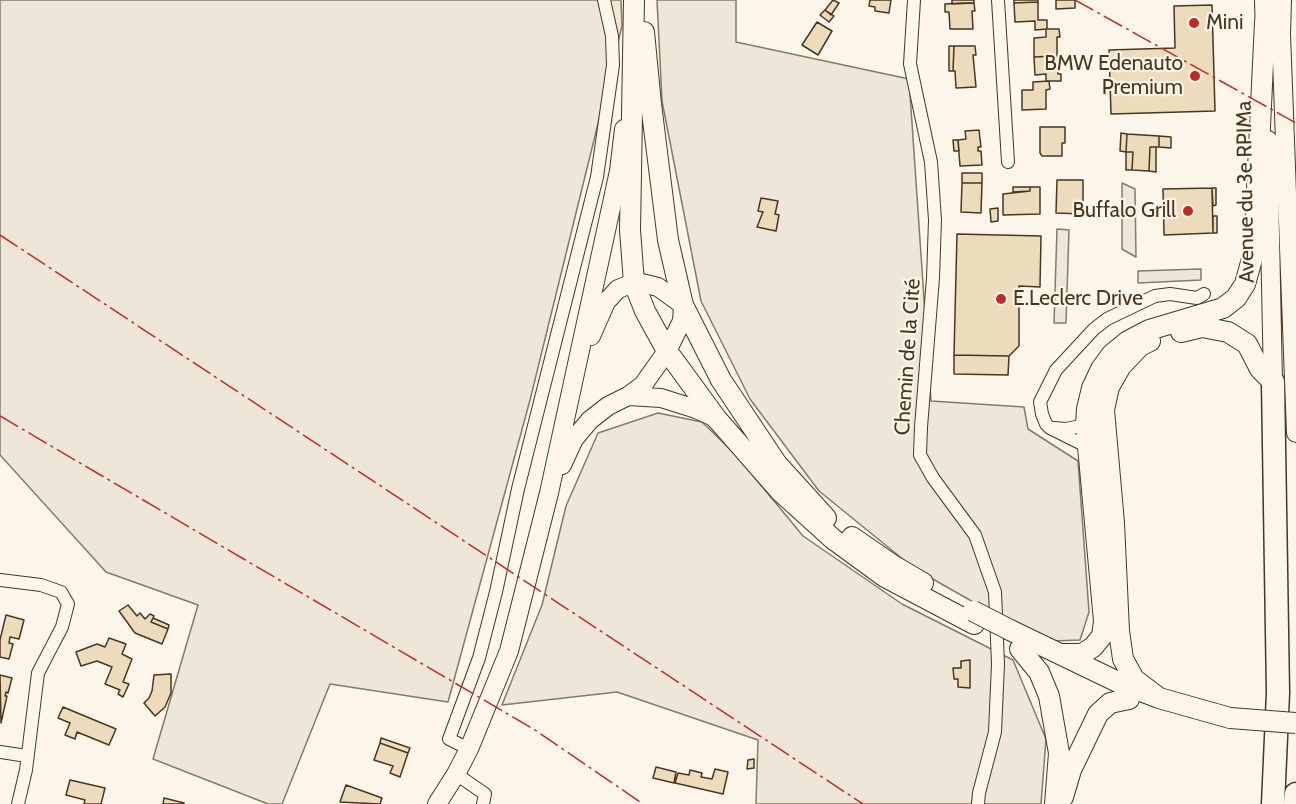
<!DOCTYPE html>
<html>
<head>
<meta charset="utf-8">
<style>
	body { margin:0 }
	canvas { display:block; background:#fbf6e9 }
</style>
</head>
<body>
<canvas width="1296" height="804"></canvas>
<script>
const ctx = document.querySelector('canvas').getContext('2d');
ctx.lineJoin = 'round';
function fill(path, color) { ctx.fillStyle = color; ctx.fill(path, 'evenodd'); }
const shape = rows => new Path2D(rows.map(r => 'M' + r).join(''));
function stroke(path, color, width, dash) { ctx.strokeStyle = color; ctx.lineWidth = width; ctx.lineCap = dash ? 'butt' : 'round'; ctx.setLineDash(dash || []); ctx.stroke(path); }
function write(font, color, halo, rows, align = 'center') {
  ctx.font = font + ' Cabin,sans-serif'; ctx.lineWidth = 4.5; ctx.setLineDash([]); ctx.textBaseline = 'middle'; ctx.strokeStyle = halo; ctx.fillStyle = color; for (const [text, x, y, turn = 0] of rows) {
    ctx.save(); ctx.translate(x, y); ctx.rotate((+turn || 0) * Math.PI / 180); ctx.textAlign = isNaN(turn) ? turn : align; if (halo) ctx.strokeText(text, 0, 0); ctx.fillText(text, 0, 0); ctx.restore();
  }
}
const green = shape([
	[0,0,621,0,622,26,530,400,448,702,330,684,282,804,268,804,153,759,198,605,106,572,0,455,0,0],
	[657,0,736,0,736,42,909,79,931,401,1024,407,1028,429,1078,461,1089,612,1080,640,1053,641,1028,633,915,569,819,491,750,399,701,301,662,101,657,0],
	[658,413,702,422,736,455,803,536,902,604,1013,660,1046,739,1041,804,756,804,758,740,617,692,502,705,542,605,566,506,598,433,658,413]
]);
const parking = shape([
	[1122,183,1135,189,1136,257,1122,249,1122,183],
	[1057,229,1069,230,1066,323,1054,323,1057,229],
	[1201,269,1201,280,1138,283,1138,271,1201,269]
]);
const building = shape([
	[833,0,839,3,831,15,825,10,833,0],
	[870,0,891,0,889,13,875,11,875,7,869,6,870,0],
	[952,0,974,0,974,3,952,4,952,0],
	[1014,0,1038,0,1038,2,1014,3,1014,0],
	[1056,0,1075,0,1075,8,1056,9,1056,0],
	[1038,2,1038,20,1047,20,1047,29,1035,30,1035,21,1015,22,1014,3,1038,2],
	[963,3,974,3,975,11,972,11,973,29,950,29,949,12,945,12,945,4,963,3],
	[1212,5,1215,111,1111,114,1109,50,1175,48,1174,6,1212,5],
	[825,10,834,16,829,22,820,15,825,10],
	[817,22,832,31,818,55,802,45,817,22],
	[1046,29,1059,29,1060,37,1057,37,1057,56,1034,57,1034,38,1046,37,1046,29],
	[949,46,954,46,953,71,949,71,949,46],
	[954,46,975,46,976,55,973,55,976,87,956,88,955,71,953,71,954,46],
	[1057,56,1058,74,1061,74,1061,81,1046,81,1046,74,1035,75,1034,57,1057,56],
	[1049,81,1050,89,1046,90,1046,109,1022,110,1022,90,1033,90,1033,82,1049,81],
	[1040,127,1065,127,1065,143,1062,143,1062,156,1042,156,1040,153,1040,127],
	[979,130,981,147,978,147,978,151,981,151,982,165,960,166,958,140,966,139,965,131,979,130],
	[1121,133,1127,134,1126,152,1120,151,1121,133],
	[1127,134,1159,136,1159,147,1150,147,1149,171,1132,170,1133,152,1126,152,1127,134],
	[1159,136,1171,137,1171,148,1159,147,1159,136],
	[953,140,958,140,959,151,954,151,953,140],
	[1150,147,1156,147,1156,172,1149,171,1150,147],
	[1126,152,1133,152,1132,170,1126,170,1126,152],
	[962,173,982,173,982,183,962,183,962,173],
	[1057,180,1083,180,1083,214,1056,213,1057,180],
	[962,183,982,183,981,213,961,212,962,183],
	[1013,187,1030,187,1030,191,1013,192,1013,187],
	[1030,187,1040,187,1040,214,1003,215,1003,194,1030,191,1030,187],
	[1212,188,1213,233,1164,235,1163,189,1212,188],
	[1212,188,1216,188,1216,205,1213,206,1212,188],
	[761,198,778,201,775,214,779,215,776,231,757,227,763,212,758,211,761,198],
	[998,208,998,221,991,222,990,209,998,208],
	[1213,216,1217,216,1217,233,1213,233,1213,216],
	[957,234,1041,236,1040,287,1019,286,1019,346,1009,356,954,355,957,234],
	[954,355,1009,356,1008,375,954,374,954,355],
	[128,605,137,616,140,613,145,619,150,614,154,616,151,622,168,629,162,644,135,633,119,611,128,605],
	[6,615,24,620,19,639,10,637,9,643,13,644,9,659,0,657,0,640,6,615],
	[153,618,169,625,168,629,151,622,153,618],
	[109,638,126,644,122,654,132,659,123,682,129,684,123,697,118,694,120,690,105,684,112,667,97,661,81,666,76,652,97,644,105,647,109,638],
	[970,660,970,688,958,687,958,679,954,679,953,668,961,668,961,661,970,660],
	[171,674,171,693,165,707,155,716,144,703,149,698,152,691,154,675,171,674],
	[0,675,12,678,8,693,6,692,5,696,7,696,1,723,0,675],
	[63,707,116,729,109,745,77,732,75,739,65,735,70,723,58,718,63,707],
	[381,738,410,748,408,753,380,743,381,738],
	[380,743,408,753,400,777,390,773,393,766,374,760,380,743],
	[754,759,754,768,747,769,748,760,754,759],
	[656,767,676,772,674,783,653,778,656,767],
	[715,769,728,772,723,794,675,783,678,773,689,775,690,770,702,773,701,777,712,779,715,769],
	[70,780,105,788,101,804,84,804,85,800,66,795,70,780],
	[346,785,382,798,380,804,340,802,346,785],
	[164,798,184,803,184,804,163,804,164,798]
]);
const street = shape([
	[914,0,910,64,931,162,935,220,933,278,921,427,920,455,933,478,975,535,995,592,998,664,995,732,979,793,978,804],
	[998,0,1008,162],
	[1054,428,1066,429,1086,425,1091,429],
	[1091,445,1088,447,1050,428,1046,424,1042,414,1040,402,1056,370,1094,329,1107,319,1155,296,1170,294,1197,298,1204,294],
	[0,580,41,585,61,592,68,604,62,627,38,673,26,770,18,804],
	[469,749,449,739,479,658,496,592,518,489,597,177,613,65,612,36,604,0],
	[0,752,27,756],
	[456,774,485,794,483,804]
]);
const secondary = shape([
	[1264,0,1265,37],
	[1282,0,1281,34,1296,433],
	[1268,140,1273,382],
	[628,396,661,398,696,409,716,418],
	[562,465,574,439,590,420,608,406,628,396,643,385,667,351,682,321,683,305,658,287,642,283,634,283,618,289,606,302,591,336],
	[437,804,456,774,469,749,509,651,549,493,619,171,624,129]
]);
const primary = shape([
	[634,0,630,230,634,283,645,311,667,351,716,418,780,491,833,539,885,577,974,624],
	[644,32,651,104,668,240,683,305,721,380,777,464,826,518],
	[1181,332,1202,327,1228,332,1247,344,1260,369,1273,382],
	[1150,341,1140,346,1121,366,1109,387,1104,410,1114,523,1119,631,1123,659,1134,679,1159,698],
	[852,537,894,566,923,583],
	[1010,630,1122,684,1159,698,1230,718],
	[1020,649,1039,672,1049,696,1059,753,1055,804],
	[1060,654,1082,654,1093,647,1102,636,1104,621,1086,425,1087,409,1092,388,1101,369,1112,354,1128,341,1149,330,1223,308,1236,298,1245,284,1254,252,1265,22],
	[1063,797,1071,770,1098,714,1110,703,1129,699]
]);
const highway = shape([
	[1273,382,1278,693,1273,804],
	[1295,804,1296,794]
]);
const primaryBridge = shape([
	[973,611,1010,630],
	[1230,718,1296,723]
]);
const power = shape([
	[1075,0,1296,123],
	[0,235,863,804],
	[0,416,535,730,643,804]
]);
const markers = [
	[1194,23,6,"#c62828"],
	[1195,76,6,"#c62828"],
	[1188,211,6,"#c62828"],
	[1001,299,6,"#c62828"]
];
const poiNames = [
	["Mini",1206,23],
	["BMW Edenauto",1183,64,"right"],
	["Premium",1183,88,"right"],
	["Buffalo Grill",1176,211,"right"],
	["E.Leclerc Drive",1013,299]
];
const streetNames = [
	["Avenue du 3e RPIMa",1246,192,-91],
	["Chemin de la Cité",908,357,-86]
];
fill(green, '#ede6d9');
stroke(green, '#887966', 1.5);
fill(parking, '#ede7d9');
stroke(parking, '#887966', 1.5);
fill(building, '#ecdcbc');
stroke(building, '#4a3520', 1.5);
stroke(street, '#4a3520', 14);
stroke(secondary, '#4a3520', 20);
stroke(primary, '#4a3520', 22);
stroke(highway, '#4a3520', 25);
stroke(street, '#fbf6e9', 12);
stroke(secondary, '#fbf6e9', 18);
stroke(primary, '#fbf6e9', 20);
stroke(highway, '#fbf6e9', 22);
stroke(primaryBridge, '#4a3520', 22, []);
stroke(primaryBridge, '#fbf6e9', 20);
stroke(power, '#c62828', 1.5, [21, 4.5, 3, 4.5]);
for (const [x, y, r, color] of markers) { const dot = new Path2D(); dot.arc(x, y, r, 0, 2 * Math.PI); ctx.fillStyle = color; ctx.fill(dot); stroke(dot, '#fbf6e9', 2); }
write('21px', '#4a3520', '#fbf6e9', poiNames, 'left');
write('21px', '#4a3520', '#fbf6e9', streetNames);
</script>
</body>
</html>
